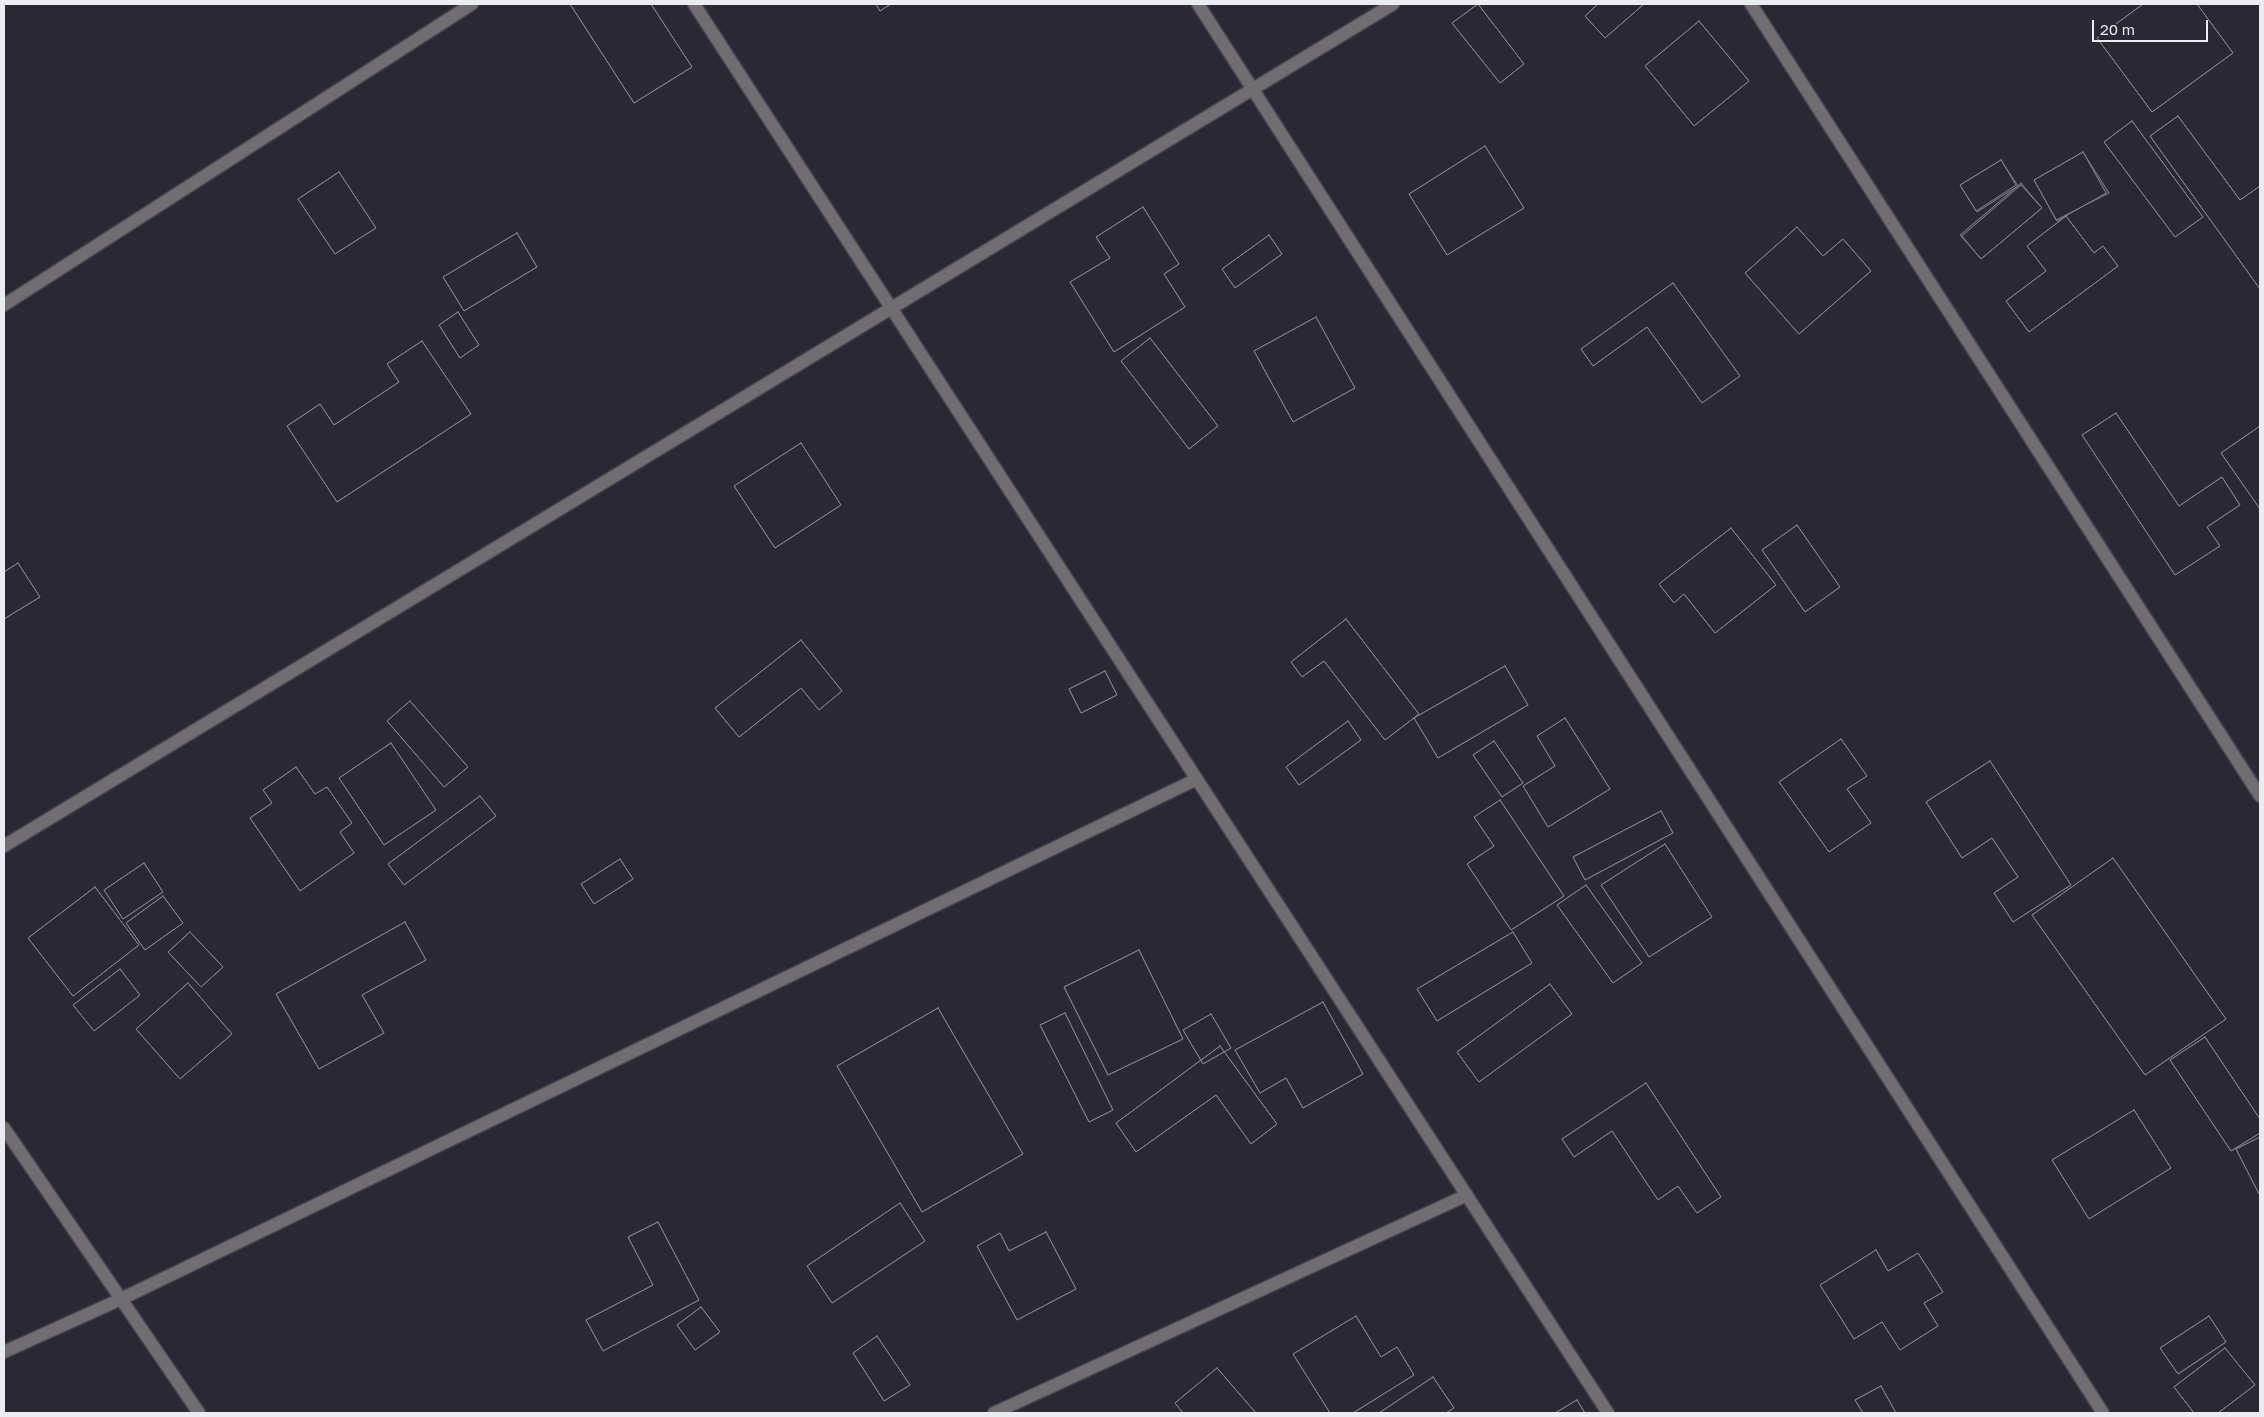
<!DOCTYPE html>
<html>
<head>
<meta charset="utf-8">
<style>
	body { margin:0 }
	#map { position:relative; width:2264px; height:1417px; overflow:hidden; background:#2a2933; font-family:"Golos Text",sans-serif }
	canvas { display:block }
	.frame { position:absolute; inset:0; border:5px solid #ebebf2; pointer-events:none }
	.scale { position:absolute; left:2092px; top:20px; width:116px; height:22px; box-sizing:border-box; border:2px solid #ebebf2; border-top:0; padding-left:6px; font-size:15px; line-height:18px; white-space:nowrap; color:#ebebf2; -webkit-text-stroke:4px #2a2933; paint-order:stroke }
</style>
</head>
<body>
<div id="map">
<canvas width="2264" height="1417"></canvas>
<div class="frame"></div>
<div class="scale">20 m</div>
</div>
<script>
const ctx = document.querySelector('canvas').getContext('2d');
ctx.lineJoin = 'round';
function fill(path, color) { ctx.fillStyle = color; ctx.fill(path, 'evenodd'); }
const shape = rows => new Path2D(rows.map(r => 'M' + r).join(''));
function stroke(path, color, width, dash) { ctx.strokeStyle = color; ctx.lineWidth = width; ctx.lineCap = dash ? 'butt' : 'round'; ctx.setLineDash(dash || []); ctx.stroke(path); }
const building = shape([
	[570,4,651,4,692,67,634,103,570,4],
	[570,4,651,4,692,67,634,103,570,4],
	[876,4,891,4,880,11,876,4],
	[876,4,891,4,880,11,876,4],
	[1478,4,1524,64,1500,83,1452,23,1478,4],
	[1478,4,1524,64,1500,83,1452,23,1478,4],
	[1598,4,1644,4,1605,38,1585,16,1598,4],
	[1598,4,1644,4,1605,38,1585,16,1598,4],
	[2143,4,2197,4,2233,53,2152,112,2097,38,2143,4],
	[2143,4,2197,4,2233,53,2152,112,2097,38,2143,4],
	[1699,21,1749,81,1694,126,1645,66,1699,21],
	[1699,21,1749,81,1694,126,1645,66,1699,21],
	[2178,116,2240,200,2260,186,2260,289,2150,136,2178,116],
	[2178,116,2240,200,2260,186,2260,289,2150,136,2178,116],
	[2132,121,2203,217,2175,237,2104,142,2132,121],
	[2132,121,2203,217,2175,237,2104,142,2132,121],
	[1485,146,1524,208,1447,255,1409,194,1485,146],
	[1485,146,1524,208,1447,255,1409,194,1485,146],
	[2083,152,2106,193,2057,221,2034,180,2083,152],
	[2083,152,2109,193,2056,220,2034,180,2083,152],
	[2001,160,2018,186,1977,212,1960,185,2001,160],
	[2001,160,2016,185,1976,211,1960,185,2001,160],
	[339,172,376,228,335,254,298,199,339,172],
	[339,172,376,228,335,254,298,199,339,172],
	[2021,183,2042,208,1981,259,1960,235,2021,183],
	[2021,185,2042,208,1981,259,1962,236,2021,185],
	[1143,207,1179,264,1164,274,1185,307,1114,352,1070,282,1110,258,1096,237,1143,207],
	[1143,207,1179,264,1164,274,1185,307,1114,352,1070,282,1110,258,1096,237,1143,207],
	[2066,216,2094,253,2103,246,2118,266,2029,332,2006,301,2046,271,2027,246,2066,216],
	[2066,216,2094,253,2103,246,2118,266,2029,332,2006,301,2046,271,2027,246,2066,216],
	[1797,227,1823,256,1843,239,1871,271,1799,334,1745,273,1797,227],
	[1797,227,1823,256,1843,239,1871,271,1799,334,1745,273,1797,227],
	[517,233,537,267,464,311,443,277,517,233],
	[517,233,537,267,464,311,443,277,517,233],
	[1269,235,1282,254,1235,288,1222,269,1269,235],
	[1269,235,1282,254,1235,288,1222,269,1269,235],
	[1673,283,1740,376,1702,403,1647,327,1593,366,1581,349,1673,283],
	[1673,283,1740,376,1702,403,1647,327,1593,366,1581,349,1673,283],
	[458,312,479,345,460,358,439,325,458,312],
	[458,312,479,345,460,358,439,325,458,312],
	[1316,317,1355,388,1293,422,1254,351,1316,317],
	[1316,317,1355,388,1293,422,1254,351,1316,317],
	[1150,338,1218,426,1189,449,1121,361,1150,338],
	[1150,338,1218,426,1189,449,1121,361,1150,338],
	[422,341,471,414,337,502,287,426,320,404,334,425,399,382,387,364,422,341],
	[422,341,471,414,337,502,287,426,320,404,334,425,399,382,387,364,422,341],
	[2116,413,2179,506,2222,477,2240,505,2207,527,2220,546,2175,575,2082,435,2116,413],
	[2116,413,2179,506,2222,477,2240,505,2207,527,2220,546,2175,575,2082,435,2116,413],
	[2260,426,2260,509,2221,453,2260,426],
	[2260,426,2260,509,2221,453,2260,426],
	[801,443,841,505,775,548,734,486,801,443],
	[801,443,841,505,775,548,734,486,801,443],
	[1797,525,1840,587,1805,612,1762,550,1797,525],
	[1797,525,1840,587,1805,612,1762,550,1797,525],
	[1731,528,1776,585,1715,633,1684,594,1674,603,1659,584,1731,528],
	[1731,528,1776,585,1715,633,1684,594,1674,603,1659,584,1731,528],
	[18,563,40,597,4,619,4,572,18,563],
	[18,563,40,597,4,619,4,572,18,563],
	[1346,619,1419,714,1385,740,1324,661,1302,677,1291,662,1346,619],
	[1346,619,1419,714,1385,740,1324,661,1302,677,1291,662,1346,619],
	[801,640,842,691,819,710,801,688,739,737,715,708,801,640],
	[801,640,842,691,819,710,801,688,739,737,715,708,801,640],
	[1505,666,1528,705,1438,758,1414,718,1505,666],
	[1505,666,1528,705,1438,758,1414,718,1505,666],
	[1105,671,1117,695,1081,713,1069,689,1105,671],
	[1105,671,1117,695,1081,713,1069,689,1105,671],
	[410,701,468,767,444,787,387,721,410,701],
	[410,701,468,767,444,787,387,721,410,701],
	[1565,718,1610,789,1548,827,1523,786,1555,766,1537,736,1565,718],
	[1565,718,1610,789,1548,827,1523,786,1555,766,1537,736,1565,718],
	[1348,721,1361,740,1299,785,1286,767,1348,721],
	[1348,721,1361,740,1299,785,1286,767,1348,721],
	[1841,739,1867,776,1847,789,1871,823,1829,852,1779,782,1841,739],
	[1841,739,1867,776,1847,789,1871,823,1829,852,1779,782,1841,739],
	[1494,741,1523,783,1502,797,1473,755,1494,741],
	[1494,741,1523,783,1502,797,1473,755,1494,741],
	[391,743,436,810,384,845,339,778,391,743],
	[391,743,436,810,384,845,339,778,391,743],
	[1990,761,2071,885,2013,922,1994,893,2018,877,1992,838,1962,858,1926,802,1990,761],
	[1990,761,2071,885,2013,922,1994,893,2018,877,1992,838,1962,858,1926,802,1990,761],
	[296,767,315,794,327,787,352,823,340,832,354,853,300,891,250,818,272,803,263,790,296,767],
	[296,767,315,794,327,787,352,823,340,832,354,853,300,891,250,818,272,803,263,790,296,767],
	[480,796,496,816,404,885,388,864,480,796],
	[480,796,496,816,404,885,388,864,480,796],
	[1500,800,1564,896,1511,930,1467,864,1494,846,1474,817,1500,800],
	[1500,800,1564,896,1511,930,1467,864,1494,846,1474,817,1500,800],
	[1661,811,1673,833,1585,880,1573,857,1661,811],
	[1661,811,1673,833,1585,880,1573,857,1661,811],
	[1665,844,1712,917,1649,957,1601,885,1665,844],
	[1665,844,1712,917,1649,957,1601,885,1665,844],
	[2113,858,2226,1019,2145,1075,2032,915,2113,858],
	[2113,858,2226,1019,2145,1075,2032,915,2113,858],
	[620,859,633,879,594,904,581,884,620,859],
	[620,859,633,879,594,904,581,884,620,859],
	[144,863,163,892,123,919,104,890,144,863],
	[144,863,163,892,123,919,104,890,144,863],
	[1586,885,1642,963,1613,983,1557,905,1586,885],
	[1586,885,1642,963,1613,983,1557,905,1586,885],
	[95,887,139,945,73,996,28,938,95,887],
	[95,887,139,945,73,996,28,938,95,887],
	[163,896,183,923,145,950,126,923,163,896],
	[163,896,183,923,145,950,126,923,163,896],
	[405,922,426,960,362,995,384,1033,319,1069,276,994,405,922],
	[405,922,426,960,362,995,384,1033,319,1069,276,994,405,922],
	[190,932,223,967,201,987,168,952,190,932],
	[190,932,223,967,201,987,168,952,190,932],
	[1513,932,1532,963,1437,1021,1417,989,1513,932],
	[1513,932,1532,963,1437,1021,1417,989,1513,932],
	[1139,950,1183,1039,1108,1075,1064,987,1139,950],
	[1139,950,1183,1039,1108,1075,1064,987,1139,950],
	[120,969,140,995,94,1031,73,1005,120,969],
	[120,969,140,995,94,1031,73,1005,120,969],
	[188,983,232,1034,180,1079,136,1029,188,983],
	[188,983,232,1034,180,1079,136,1029,188,983],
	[1550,984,1572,1014,1479,1082,1457,1052,1550,984],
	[1550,984,1572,1014,1479,1082,1457,1052,1550,984],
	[1323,1002,1363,1074,1303,1108,1286,1078,1260,1093,1235,1050,1323,1002],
	[1323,1002,1363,1074,1303,1108,1286,1078,1260,1093,1235,1050,1323,1002],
	[938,1008,1023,1154,922,1212,837,1066,938,1008],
	[938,1008,1023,1154,922,1212,837,1066,938,1008],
	[1065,1013,1113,1110,1089,1122,1040,1025,1065,1013],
	[1065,1013,1113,1110,1089,1122,1040,1025,1065,1013],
	[1211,1014,1231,1048,1203,1064,1183,1030,1211,1014],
	[1211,1014,1231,1048,1203,1064,1183,1030,1211,1014],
	[2205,1037,2260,1119,2260,1133,2231,1151,2170,1060,2205,1037],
	[2205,1037,2260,1119,2260,1133,2231,1151,2170,1060,2205,1037],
	[1220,1046,1277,1124,1251,1144,1216,1095,1136,1152,1116,1123,1220,1046],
	[1220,1046,1277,1124,1251,1144,1216,1095,1136,1152,1116,1123,1220,1046],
	[1646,1083,1721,1197,1697,1213,1678,1186,1658,1200,1612,1131,1574,1157,1562,1139,1646,1083],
	[1646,1083,1721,1197,1697,1213,1678,1186,1658,1200,1612,1131,1574,1157,1562,1139,1646,1083],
	[2134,1110,2171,1168,2089,1219,2052,1160,2134,1110],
	[2134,1110,2171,1168,2089,1219,2052,1160,2134,1110],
	[2260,1137,2260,1194,2259,1194,2236,1149,2260,1137],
	[2260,1137,2260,1194,2259,1194,2236,1149,2260,1137],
	[900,1203,925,1241,832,1303,807,1266,900,1203],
	[900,1203,925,1241,832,1303,807,1266,900,1203],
	[658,1222,699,1300,603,1351,586,1320,653,1285,628,1237,658,1222],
	[658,1222,699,1300,603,1351,586,1320,653,1285,628,1237,658,1222],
	[1046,1232,1076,1289,1017,1320,977,1246,1000,1233,1009,1251,1046,1232],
	[1046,1232,1076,1289,1017,1320,977,1246,1000,1233,1009,1251,1046,1232],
	[1876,1250,1888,1271,1918,1253,1943,1292,1924,1303,1938,1326,1900,1350,1882,1322,1854,1339,1820,1285,1876,1250],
	[1876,1250,1888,1271,1918,1253,1943,1292,1924,1303,1938,1326,1900,1350,1882,1322,1854,1339,1820,1285,1876,1250],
	[701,1307,720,1332,695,1350,677,1325,701,1307],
	[701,1307,720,1332,695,1350,677,1325,701,1307],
	[1356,1316,1381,1357,1397,1347,1414,1375,1353,1413,1330,1413,1293,1354,1356,1316],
	[1356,1316,1381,1357,1397,1347,1414,1375,1353,1413,1330,1413,1293,1354,1356,1316],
	[2209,1316,2226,1342,2178,1374,2160,1348,2209,1316],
	[2209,1316,2226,1342,2178,1374,2160,1348,2209,1316],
	[877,1336,910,1385,884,1401,853,1353,877,1336],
	[877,1336,910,1385,884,1401,853,1353,877,1336],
	[2225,1348,2255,1385,2218,1413,2194,1413,2174,1387,2225,1348],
	[2225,1348,2255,1385,2218,1413,2194,1413,2174,1387,2225,1348],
	[1217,1368,1256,1413,1183,1413,1175,1403,1217,1368],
	[1217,1368,1256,1413,1183,1413,1175,1403,1217,1368],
	[1433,1377,1454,1408,1446,1413,1379,1413,1433,1377],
	[1433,1377,1454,1408,1446,1413,1379,1413,1433,1377],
	[1881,1386,1896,1413,1863,1413,1855,1400,1881,1386],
	[1881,1386,1896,1413,1863,1413,1855,1400,1881,1386],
	[1577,1400,1585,1413,1555,1413,1577,1400],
	[1577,1400,1585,1413,1555,1413,1577,1400]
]);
const street = shape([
	[694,4,1608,1413],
	[1198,4,2103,1413],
	[1751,4,2260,796],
	[4,305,472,4],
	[4,846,1393,4],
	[4,1128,199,1413],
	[4,1352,121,1299,1197,779],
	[994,1413,1467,1195]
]);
fill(building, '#41414b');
stroke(building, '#7e7d8a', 1);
stroke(street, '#45444e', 15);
stroke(street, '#726d71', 12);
</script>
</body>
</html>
